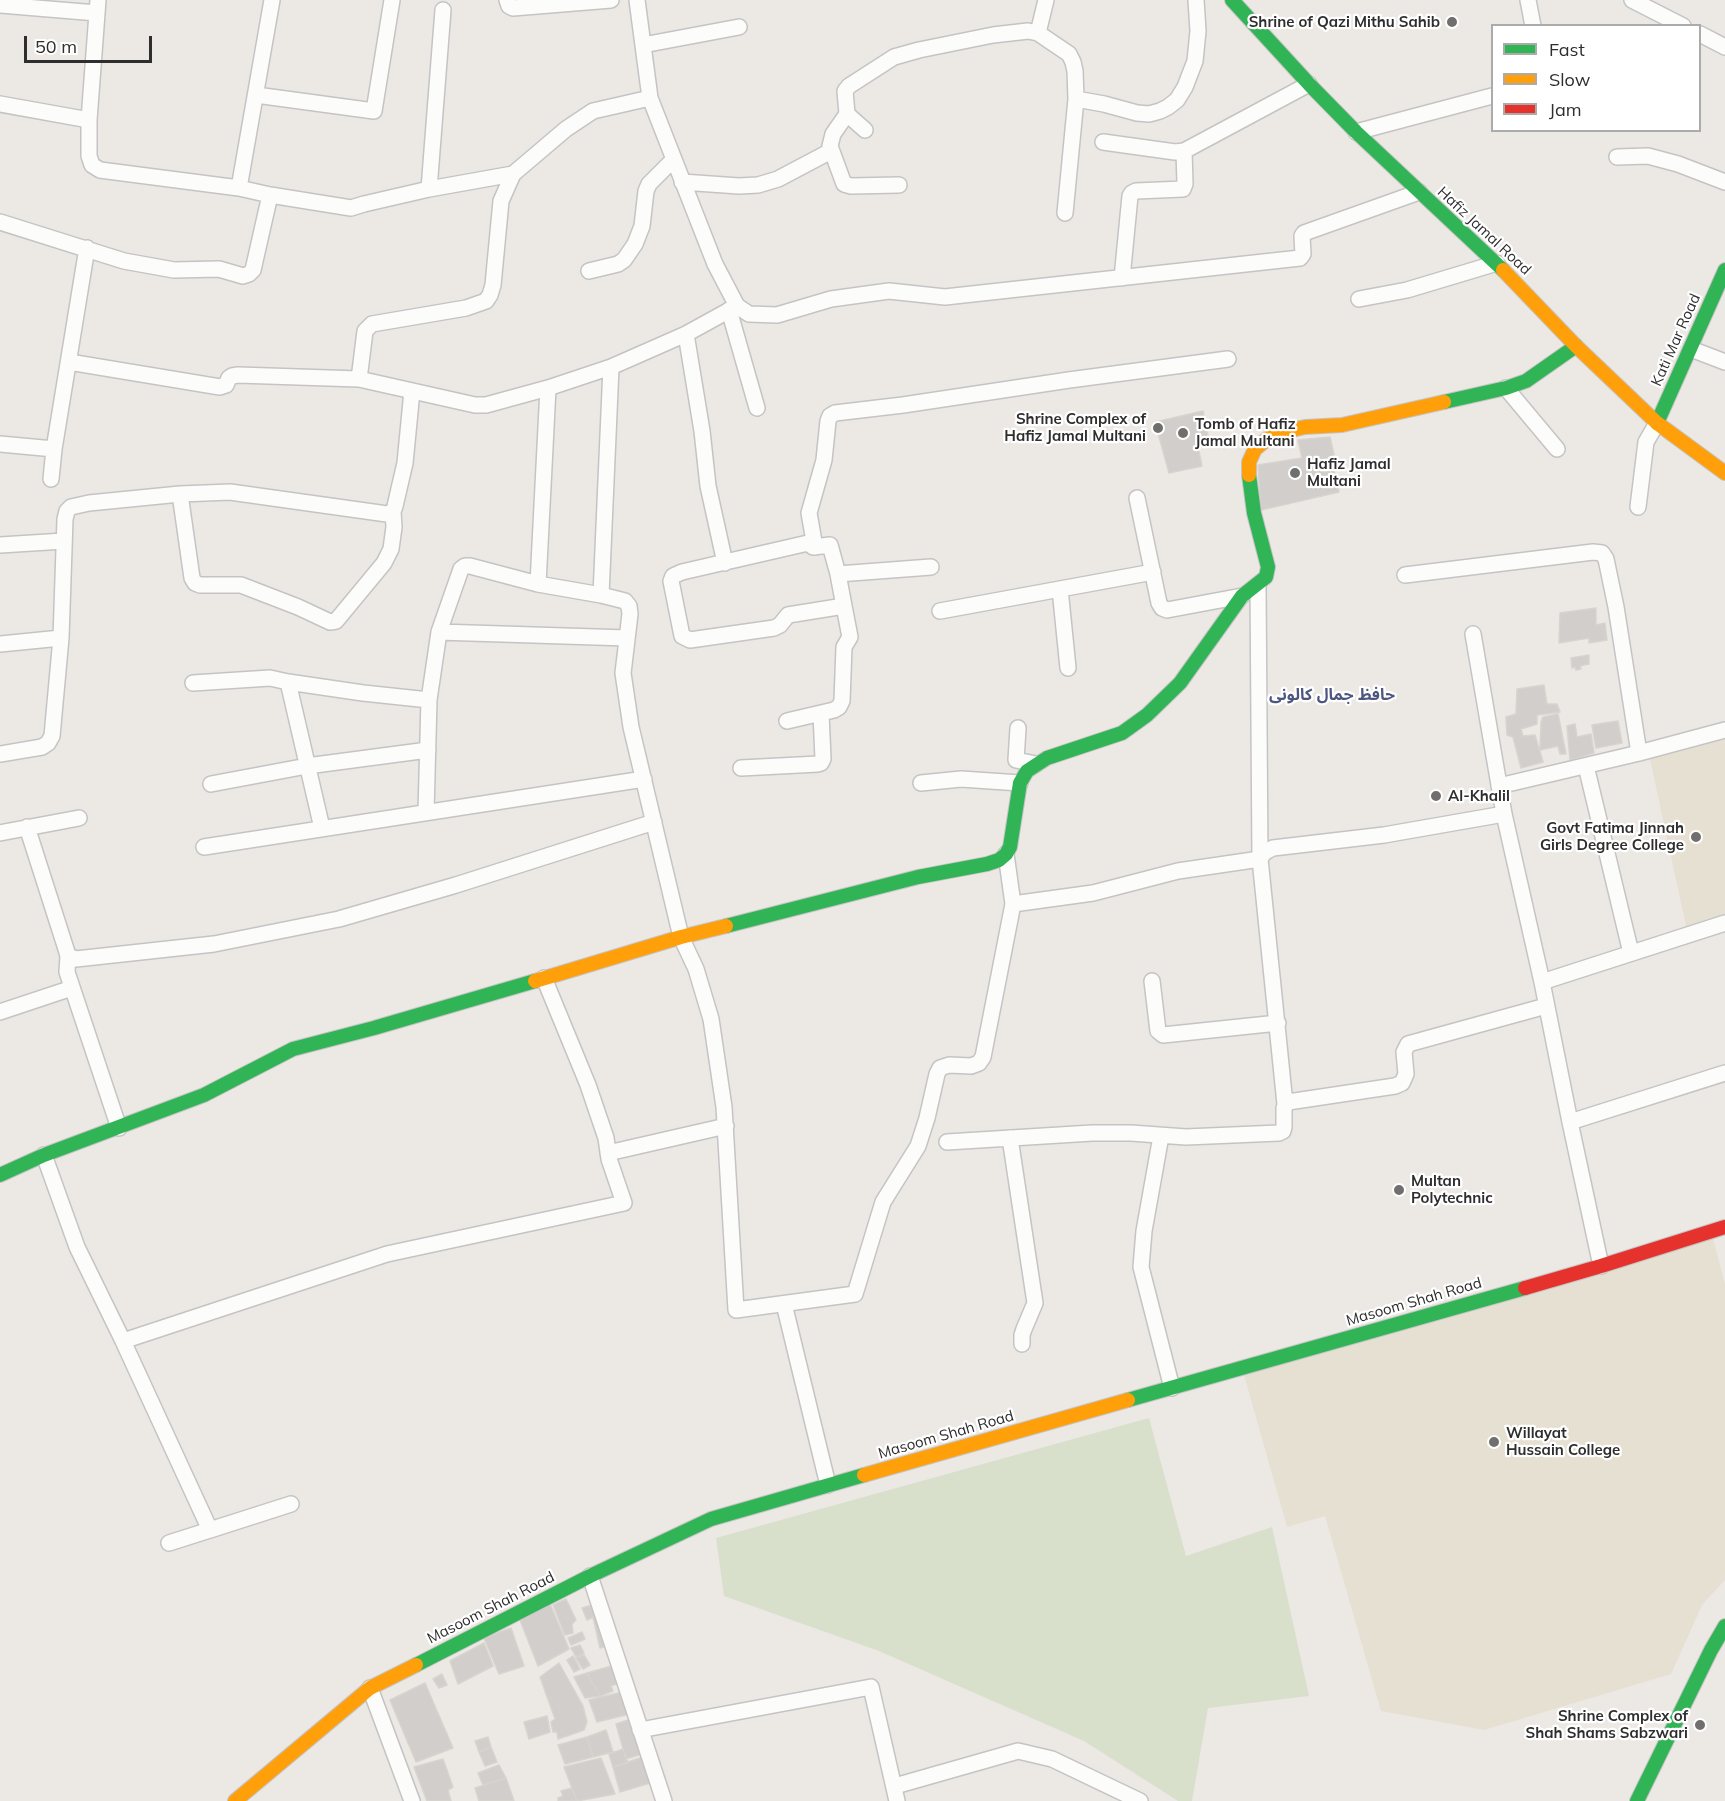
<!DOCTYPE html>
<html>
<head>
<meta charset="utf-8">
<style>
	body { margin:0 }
	#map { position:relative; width:1725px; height:1801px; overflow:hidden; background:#ece8e4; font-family:Mulish,sans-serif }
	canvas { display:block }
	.legend { position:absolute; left:1491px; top:24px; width:210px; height:108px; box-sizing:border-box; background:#fff; border:2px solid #ababab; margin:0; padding:8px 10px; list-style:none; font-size:18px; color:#2e2e2e }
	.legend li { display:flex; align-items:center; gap:12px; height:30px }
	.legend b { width:30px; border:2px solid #ababab }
	.scale { position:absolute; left:24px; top:36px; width:128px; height:27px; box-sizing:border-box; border:3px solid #2e2e2e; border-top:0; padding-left:8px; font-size:18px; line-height:21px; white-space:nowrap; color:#2e2e2e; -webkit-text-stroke:4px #fff; paint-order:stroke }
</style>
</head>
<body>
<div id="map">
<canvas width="1725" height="1801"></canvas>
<ul class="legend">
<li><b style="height:8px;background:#30b455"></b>Fast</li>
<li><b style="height:8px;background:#ff9f0a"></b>Slow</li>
<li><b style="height:8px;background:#e5322d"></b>Jam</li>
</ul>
<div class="scale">50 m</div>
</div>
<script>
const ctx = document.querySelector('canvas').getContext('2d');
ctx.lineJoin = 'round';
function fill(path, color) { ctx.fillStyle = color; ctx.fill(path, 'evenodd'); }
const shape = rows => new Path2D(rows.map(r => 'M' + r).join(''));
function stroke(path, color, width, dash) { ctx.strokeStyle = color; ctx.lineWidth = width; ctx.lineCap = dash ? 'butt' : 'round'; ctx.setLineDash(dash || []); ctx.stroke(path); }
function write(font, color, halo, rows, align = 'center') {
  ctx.font = font + ' Mulish,"Noto Sans Arabic",sans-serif'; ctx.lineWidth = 4.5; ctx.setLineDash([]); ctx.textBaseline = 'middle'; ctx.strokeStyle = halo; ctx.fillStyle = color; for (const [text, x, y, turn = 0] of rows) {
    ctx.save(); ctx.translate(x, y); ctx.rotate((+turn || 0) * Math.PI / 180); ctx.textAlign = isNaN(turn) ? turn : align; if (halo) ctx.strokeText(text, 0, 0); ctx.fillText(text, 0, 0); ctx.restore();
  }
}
const education = shape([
	[1725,730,1725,923,1688,935,1648,750],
	[1711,1231,1725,1284,1725,1580,1702,1605,1671,1674,1484,1730,1381,1711,1325,1516,1287,1527,1242,1368]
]);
const cemetery = shape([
	[1149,1418,1186,1556,1272,1527,1309,1696,1208,1708,1192,1801,1178,1801,1084,1741,879,1651,724,1596,716,1538]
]);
const building = shape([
	[1203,411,1210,445,1198,447,1202,466,1169,473,1155,422,1203,411],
	[1330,437,1335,459,1332,460,1339,492,1261,510,1258,465,1302,458,1298,440,1330,437],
	[1596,608,1596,625,1605,623,1607,640,1589,643,1589,638,1559,643,1560,613,1596,608],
	[1589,655,1589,664,1580,666,1581,669,1576,670,1575,667,1572,668,1571,658,1589,655],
	[1544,685,1547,704,1557,704,1560,712,1537,715,1537,724,1521,729,1523,736,1535,735,1543,762,1521,768,1513,737,1507,735,1506,717,1516,714,1517,689,1544,685],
	[1558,714,1566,754,1560,754,1558,746,1540,750,1541,722,1543,717,1558,714],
	[1618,721,1622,743,1596,748,1592,725,1618,721],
	[1575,724,1577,737,1591,734,1594,753,1570,760,1567,726,1575,724],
	[566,1599,576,1620,572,1624,573,1633,565,1635,553,1605,566,1599],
	[550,1604,569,1649,538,1666,520,1620,550,1604],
	[596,1604,600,1614,587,1620,582,1608,596,1604],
	[600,1614,612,1645,600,1648,593,1617,600,1614],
	[511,1628,524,1666,499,1674,484,1638,511,1628],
	[582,1632,585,1639,571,1645,568,1638,582,1632],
	[484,1643,493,1666,458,1684,450,1661,484,1643],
	[580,1645,584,1653,576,1657,571,1648,580,1645],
	[584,1655,590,1665,583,1669,576,1658,584,1655],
	[573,1656,580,1669,574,1672,567,1660,573,1656],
	[559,1663,583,1706,587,1722,584,1730,558,1739,557,1732,553,1732,551,1722,555,1719,540,1677,559,1663],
	[615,1665,621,1682,611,1686,613,1691,600,1696,587,1673,615,1665],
	[587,1673,600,1696,585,1698,574,1677,587,1673],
	[442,1674,447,1685,439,1688,433,1679,442,1674],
	[425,1683,453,1748,416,1762,390,1700,425,1683],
	[627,1691,634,1713,597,1722,589,1700,627,1691],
	[547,1716,550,1732,529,1739,524,1722,547,1716],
	[634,1718,645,1753,626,1759,616,1724,634,1718],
	[606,1730,613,1752,593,1757,587,1737,606,1730],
	[488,1737,491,1747,479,1752,475,1741,488,1737],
	[587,1737,593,1757,565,1764,558,1745,587,1737],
	[491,1747,497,1762,485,1766,479,1752,491,1747],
	[623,1749,628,1763,613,1767,609,1754,623,1749],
	[646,1756,657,1781,620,1792,613,1767,646,1756],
	[601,1758,615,1794,577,1801,564,1767,601,1758],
	[443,1759,453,1787,448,1790,451,1801,427,1801,414,1767,443,1759],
	[499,1765,506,1778,483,1785,478,1773,499,1765],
	[506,1778,514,1801,479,1801,475,1788,506,1778],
	[572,1788,577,1801,558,1801,558,1798,563,1796,561,1791,572,1788]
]);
const street = shape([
	[98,0,89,120,89,156,92,165,100,170,239,188,270,195],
	[507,0,509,6,513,8,611,0],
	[637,0,650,98,715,264,737,306,749,314,777,315,831,299,889,291,945,297,1300,258,1303,254,1302,236,1304,233,1419,192],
	[1528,0,1533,26],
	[1632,0,1683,26],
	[0,5,97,13],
	[1038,33,1046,0],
	[1700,34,1725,47],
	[643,45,739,27],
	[256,95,374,111,392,0],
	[1076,99,1104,104,1137,113,1149,114,1160,111,1168,107,1177,100,1185,87,1195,61,1198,31,1196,0],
	[0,104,89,120],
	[847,114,833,134,830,146,844,184,851,186,899,185],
	[865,130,847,114,845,91,849,86,894,57,919,50,993,35,1028,31,1038,33,1069,54,1073,62,1075,71,1076,99,1065,213],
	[1356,132,1492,96],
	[1103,142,1175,152,1184,151,1309,84],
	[1617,157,1648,156,1678,164,1725,182],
	[682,182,739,186,758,185,778,179,831,151],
	[239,188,272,0],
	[429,189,443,10],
	[0,222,124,261,174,270,219,269,243,276,249,274,253,270,270,195,351,208,364,204,429,189,513,174,566,129,593,111,650,98],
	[589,271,618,264,624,260,635,244,642,226,646,191,649,184,673,160],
	[1122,278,1130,196,1132,193,1136,191,1183,189,1185,184,1184,151],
	[1359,299,1407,290,1497,263],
	[729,310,757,408],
	[686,334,702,431,708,486,725,563],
	[1691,349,1725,362],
	[69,362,220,387,226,385,229,378,232,376,238,375,359,379,475,405,486,405,548,388,611,367,686,334,737,306],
	[359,379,365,331,372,324,466,308,486,301,490,295,493,285,501,201,513,174],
	[1506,388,1557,449],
	[0,444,54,449],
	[51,479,54,449,87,248],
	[180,494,192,578,195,583,200,585,241,585,298,607,330,622,336,621,384,563,391,549,394,527,393,512],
	[1137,498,1159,603,1162,608,1167,610,1242,596],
	[1638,507,1646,442,1657,423],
	[0,545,64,541],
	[815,547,809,513,824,460,828,421,830,416,835,413,903,405,1069,380,1228,359],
	[838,574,931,567],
	[1405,575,1593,552,1602,553,1606,559,1616,607,1639,753],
	[538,584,548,388],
	[1258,585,1260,859,1285,1104],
	[1060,589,1068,668],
	[601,595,611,367],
	[940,611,1153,572],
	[439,632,627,638],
	[1473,634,1504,814,1542,982,1570,1122,1601,1266],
	[0,644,61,638],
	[288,682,322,828],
	[193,683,270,678,288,682,363,693,429,700],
	[787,721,834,710,839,707,842,701,844,647,850,637,844,606,838,574,830,545,813,547,808,543,682,572,673,576,671,581,682,636,690,640,774,628,780,625,788,615,844,606],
	[1018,728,1016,760,1036,764],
	[0,754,42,747,48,743,52,736,61,638,65,519,67,511,71,507,89,503,180,494,230,492,387,514,393,512,395,506,405,463,412,391],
	[1586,766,1631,953],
	[741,768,818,764,821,763,823,759,821,713],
	[921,783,961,779,1020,783],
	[211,784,307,766,428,750],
	[1499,786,1639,753,1725,730],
	[426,812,429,700,439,632,461,569,465,566,470,566,538,584,601,595,625,601,629,606,630,614,623,673,631,727,681,937,696,969,711,1019,724,1107,736,1310,855,1294,883,1202,918,1146,927,1118,937,1074,940,1068,949,1065,971,1066,979,1063,983,1057,1013,904,1006,854],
	[27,827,66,949,68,956,76,959,214,944,339,919,456,885,654,822],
	[0,833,79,818],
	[204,847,644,779],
	[1013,904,1093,893,1178,871,1260,859,1265,852,1273,848,1384,835,1504,814],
	[68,956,67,972,119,1128],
	[1152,981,1158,1031,1163,1035,1278,1023],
	[1542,982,1725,923],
	[0,1012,72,988],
	[1570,1122,1725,1073],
	[1161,1136,1144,1231,1141,1267,1172,1388],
	[1010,1138,1035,1303,1024,1329,1022,1335,1022,1344],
	[947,1142,1092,1133,1131,1133,1186,1137,1279,1133,1283,1131,1284,1127,1284,1108,1288,1102,1395,1086,1402,1083,1406,1074,1404,1052,1408,1044,1546,1006],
	[608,1153,726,1126],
	[44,1155,77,1247,123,1341,387,1254,624,1203,609,1159,606,1138,588,1085,544,978],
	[784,1304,828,1485],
	[123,1341,210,1530,291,1504,169,1543],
	[590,1576,664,1801],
	[370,1688,412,1801],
	[640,1730,871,1687,897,1801],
	[895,1786,1018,1751,1052,1759,1140,1801]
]);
const fast = shape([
	[1232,0,1309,84,1356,132,1503,270],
	[1444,402,1506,388,1526,381,1576,346],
	[1657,423,1725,270],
	[726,926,918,877,987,864,999,860,1006,854,1010,847,1020,783,1027,771,1047,758,1122,733,1147,715,1180,683,1242,596,1266,577,1268,567,1254,513,1249,475],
	[0,1175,44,1155,204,1095,293,1049,374,1028,535,981],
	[1128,1400,1525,1288],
	[416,1665,590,1576,711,1519,864,1475],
	[1637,1801,1711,1650,1725,1626]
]);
const slow = shape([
	[1503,270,1576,346,1657,423,1725,473],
	[1249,475,1249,462,1255,449,1267,439,1287,431,1305,427,1342,425,1444,402],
	[535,981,681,937,726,926],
	[864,1475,1128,1400],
	[235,1801,370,1688,416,1665]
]);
const jam = shape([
	[1525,1288,1601,1266,1725,1227]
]);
const markers = [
	[1452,22,6,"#706f6e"],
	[1158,428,6,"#706f6e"],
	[1183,433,6,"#706f6e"],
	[1295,473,6,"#706f6e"],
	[1436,796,6,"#706f6e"],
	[1696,837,6,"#706f6e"],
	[1399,1190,6,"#706f6e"],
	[1494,1442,6,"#706f6e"],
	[1700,1725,6,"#706f6e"]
];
const poiNames = [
	["Shrine of Qazi Mithu Sahib",1440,22,"right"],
	["Shrine Complex of",1146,419,"right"],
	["Hafiz Jamal Multani",1146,436,"right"],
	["Tomb of Hafiz",1195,424],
	["Jamal Multani",1195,441],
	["Hafiz Jamal",1307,464],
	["Multani",1307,481],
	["Al-Khalil",1448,796],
	["Govt Fatima Jinnah",1684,828,"right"],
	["Girls Degree College",1684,845,"right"],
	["Multan",1411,1181],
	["Polytechnic",1411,1198],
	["Willayat",1506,1433],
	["Hussain College",1506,1450],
	["Shrine Complex of",1688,1716,"right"],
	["Shah Shams Sabzwari",1688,1733,"right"]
];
const streetNames = [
	["Hafiz Jamal Road",1484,231,43],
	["Kati Mar Road",1676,340,-66],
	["Masoom Shah Road",1414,1302,-16],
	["Masoom Shah Road",946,1435,-16],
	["Masoom Shah Road",491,1608,-27]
];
const neighbourhoodNames = [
	["حافظ جمال کالونی",1332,695]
];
fill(education, '#e6e0d3');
fill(cemetery, '#d8e0cc');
fill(building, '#d1cecb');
stroke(building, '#d7d4d0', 1.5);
stroke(street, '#c5c4c5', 18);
stroke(fast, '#c5c4c5', 16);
stroke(slow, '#c5c4c5', 16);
stroke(jam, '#c5c4c5', 16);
stroke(street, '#fcfcfb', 15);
stroke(fast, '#30b455', 14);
stroke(slow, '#ff9f0a', 14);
stroke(jam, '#e5322d', 14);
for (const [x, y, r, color] of markers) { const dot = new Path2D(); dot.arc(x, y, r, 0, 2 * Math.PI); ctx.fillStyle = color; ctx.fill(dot); stroke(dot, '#fff', 2); }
write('bold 15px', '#2e2e2e', '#fff', poiNames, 'left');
write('15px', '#2e2e2e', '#fff', streetNames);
write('bold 16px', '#4d5680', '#fff', neighbourhoodNames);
</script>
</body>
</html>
